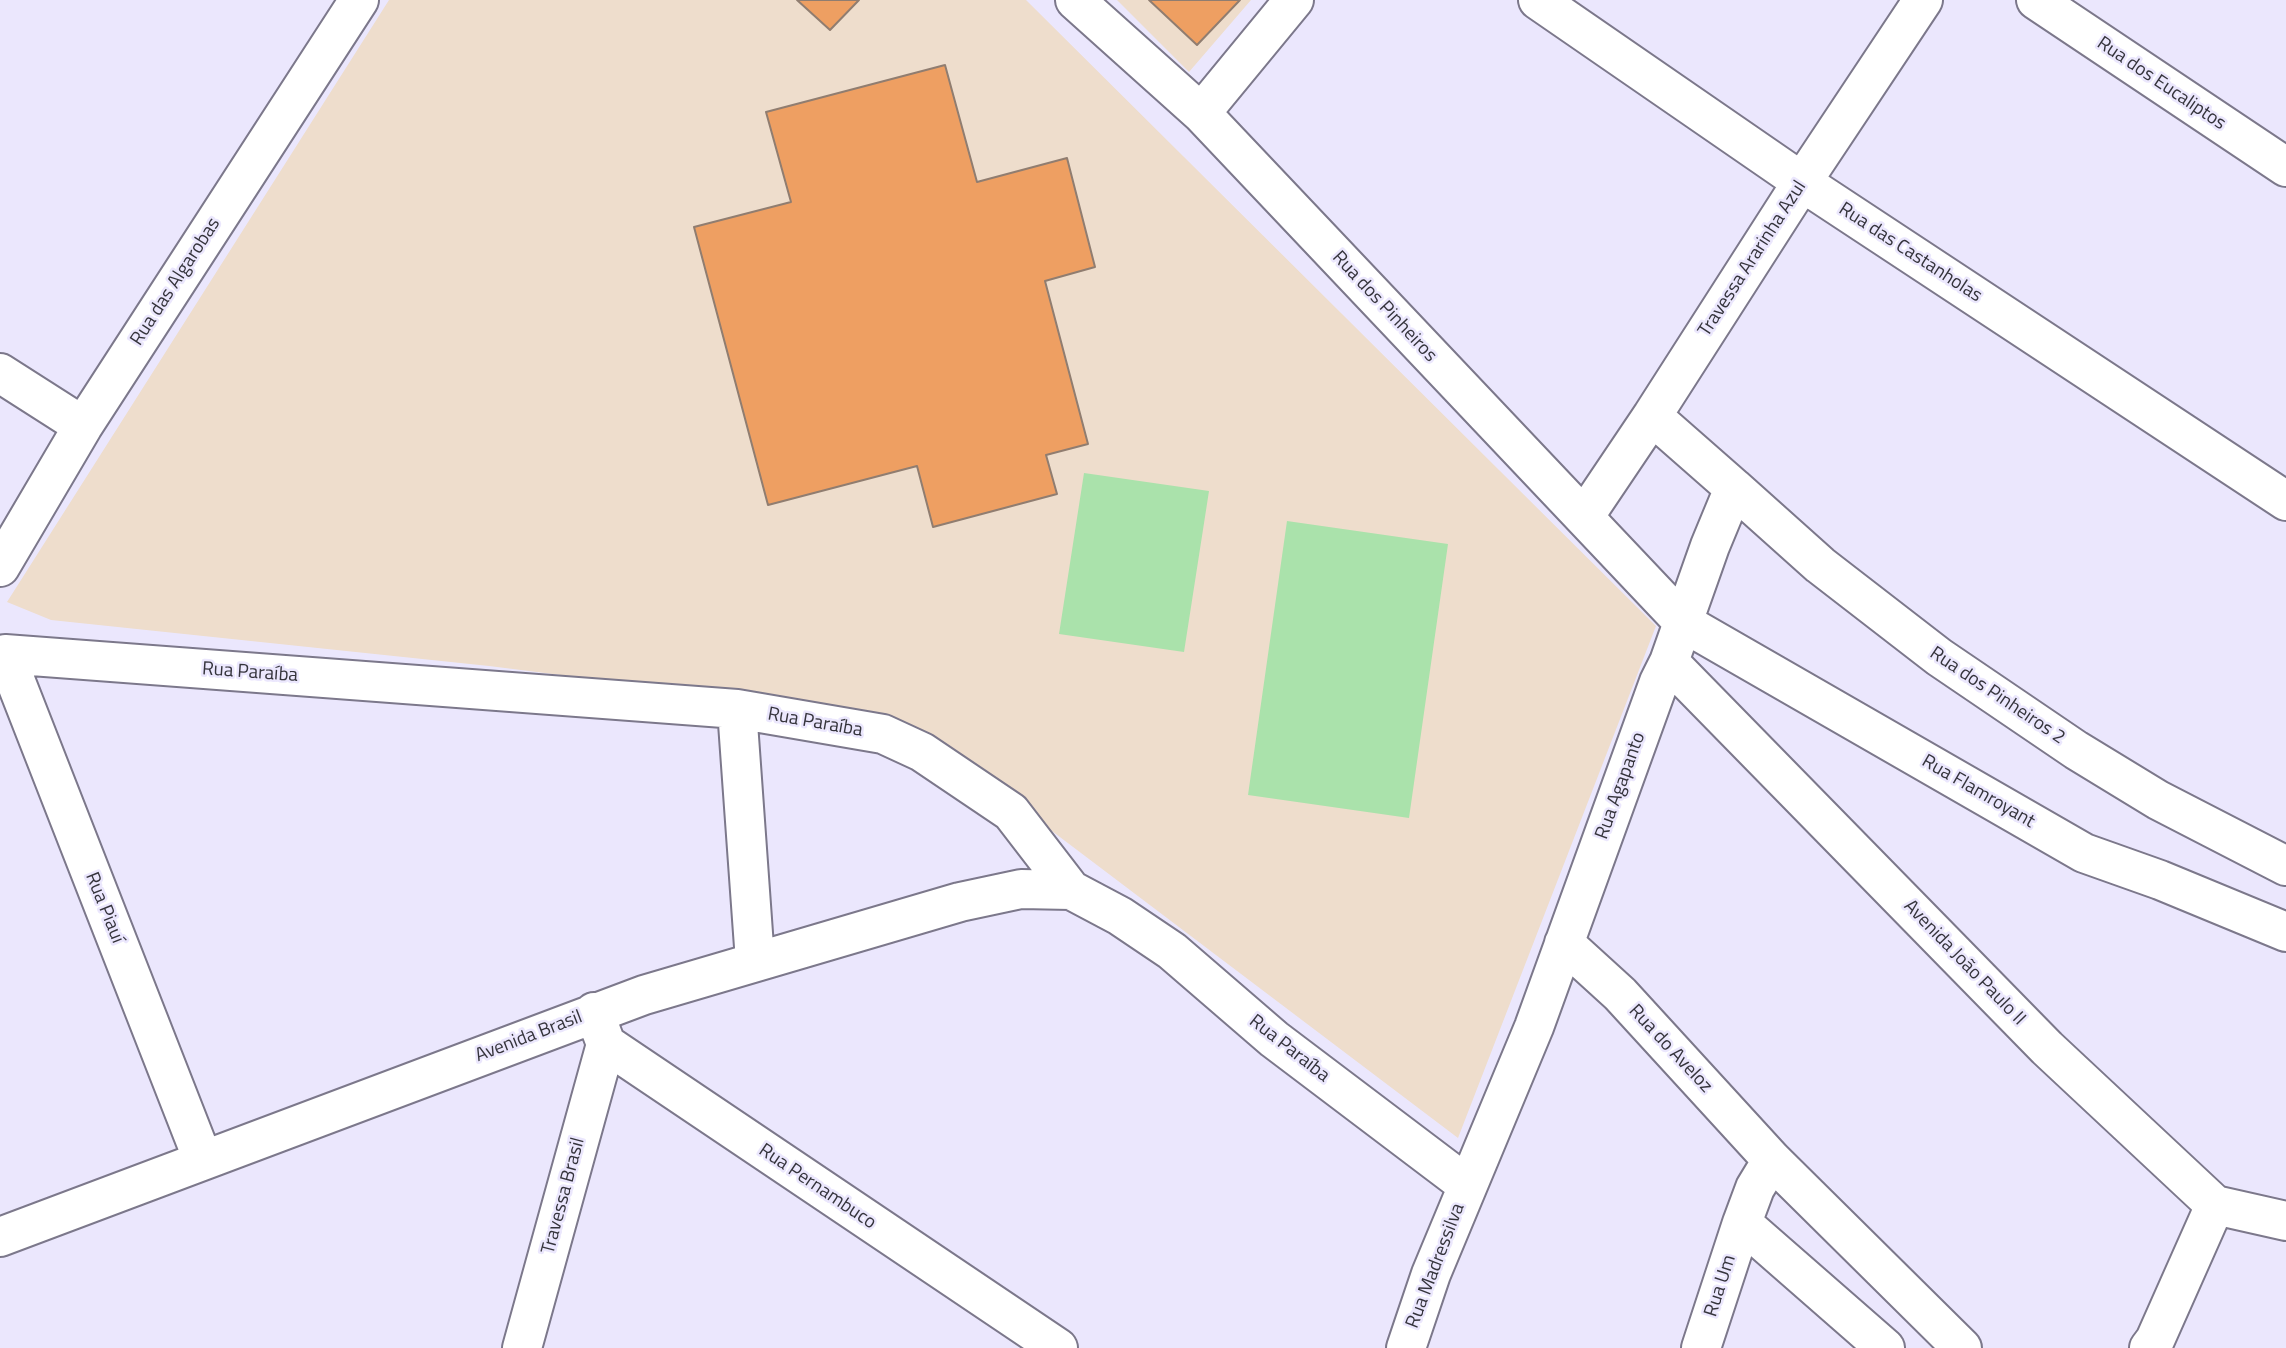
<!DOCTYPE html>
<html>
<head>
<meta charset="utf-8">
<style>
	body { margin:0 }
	canvas { display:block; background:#ebe7fd }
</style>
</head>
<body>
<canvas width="2286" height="1348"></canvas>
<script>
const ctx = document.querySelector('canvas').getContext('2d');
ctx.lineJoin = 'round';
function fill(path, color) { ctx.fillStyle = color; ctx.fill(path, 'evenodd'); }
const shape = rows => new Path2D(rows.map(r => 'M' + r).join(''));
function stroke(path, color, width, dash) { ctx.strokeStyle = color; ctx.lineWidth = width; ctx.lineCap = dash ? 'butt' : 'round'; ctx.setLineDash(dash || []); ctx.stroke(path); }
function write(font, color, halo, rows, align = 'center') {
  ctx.font = font + ' "Titillium Web",sans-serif'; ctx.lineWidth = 5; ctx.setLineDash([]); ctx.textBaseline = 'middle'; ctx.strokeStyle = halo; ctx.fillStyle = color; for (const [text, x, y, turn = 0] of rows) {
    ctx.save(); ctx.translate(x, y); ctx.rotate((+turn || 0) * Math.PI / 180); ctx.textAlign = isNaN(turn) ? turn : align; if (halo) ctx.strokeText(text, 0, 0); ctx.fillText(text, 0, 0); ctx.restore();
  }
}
const education = shape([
	[389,0,1026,0,1656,626,1458,1138,917,729,744,698,489,666,51,620,7,602],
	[1117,0,1251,0,1189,72]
]);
const green = shape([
	[1084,473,1209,491,1184,652,1059,634],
	[1287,521,1448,544,1409,818,1248,795]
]);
const building = shape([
	[797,0,859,0,830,30,797,0],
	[1149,0,1240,0,1197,45,1149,0],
	[945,65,977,182,1067,158,1095,267,1045,281,1088,444,1046,455,1057,494,933,527,917,466,768,505,694,227,791,202,766,112,945,65]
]);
const minor = shape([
	[1075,0,1201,113,1684,623,2084,853,2160,880,2286,932],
	[1538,0,1802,182,2286,501],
	[2036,0,2286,167],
	[1201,113,1294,0],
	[0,373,83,426],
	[1734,488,1820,565,1939,657,2076,750,2158,800,2286,866],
	[1584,517,1652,416,1802,182,1923,0],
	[0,567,83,426,359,0],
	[5,654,737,709,883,734,922,752,1011,812,1071,890,1120,916,1172,951,1274,1039,1467,1185],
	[5,654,203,1160],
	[1669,662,2047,1048,2215,1205,2286,1221],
	[737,709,755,961],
	[1564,943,1620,994,1772,1160,1962,1348],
	[594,1012,606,1044,1058,1348],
	[1772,1160,1755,1188,1742,1223,1885,1348],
	[0,1237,644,995,960,902,1021,889,1071,890],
	[522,1348,606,1044],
	[1406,1348,1431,1274,1534,1027,1659,682,1669,662,1710,546,1734,488,1652,416],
	[1701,1348,1742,1223],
	[2149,1348,2155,1340,2215,1205]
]);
const streetNames = [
	["Rua dos Eucaliptos",2161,84,34],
	["Rua das Castanholas",1910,253,33],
	["Travessa Ararinha Azul",1753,259,-57],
	["Rua das Algarobas",176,282,-57],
	["Rua dos Pinheiros",1384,307,47],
	["Rua Paraíba",250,673,4],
	["Rua dos Pinheiros 2",1997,696,34],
	["Rua Paraíba",815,723,10],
	["Rua Agapanto",1621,786,-70],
	["Rua Flamroyant",1978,792,30],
	["Rua Piauí",104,908,68],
	["Avenida João Paulo II",1964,963,46],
	["Avenida Brasil",529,1037,-21],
	["Rua Paraíba",1289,1049,38],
	["Rua do Aveloz",1670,1049,47],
	["Rua Pernambuco",817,1187,34],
	["Travessa Brasil",564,1196,-75],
	["Rua Madressilva",1436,1266,-69],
	["Rua Um",1721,1286,-72]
];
fill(education, '#edc');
fill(green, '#aae2ab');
fill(building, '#ee9f62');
stroke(building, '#907d70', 2);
stroke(minor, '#7c788b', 42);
stroke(minor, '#fff', 38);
write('19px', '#35343c', '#ebe7fd', streetNames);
</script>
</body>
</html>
